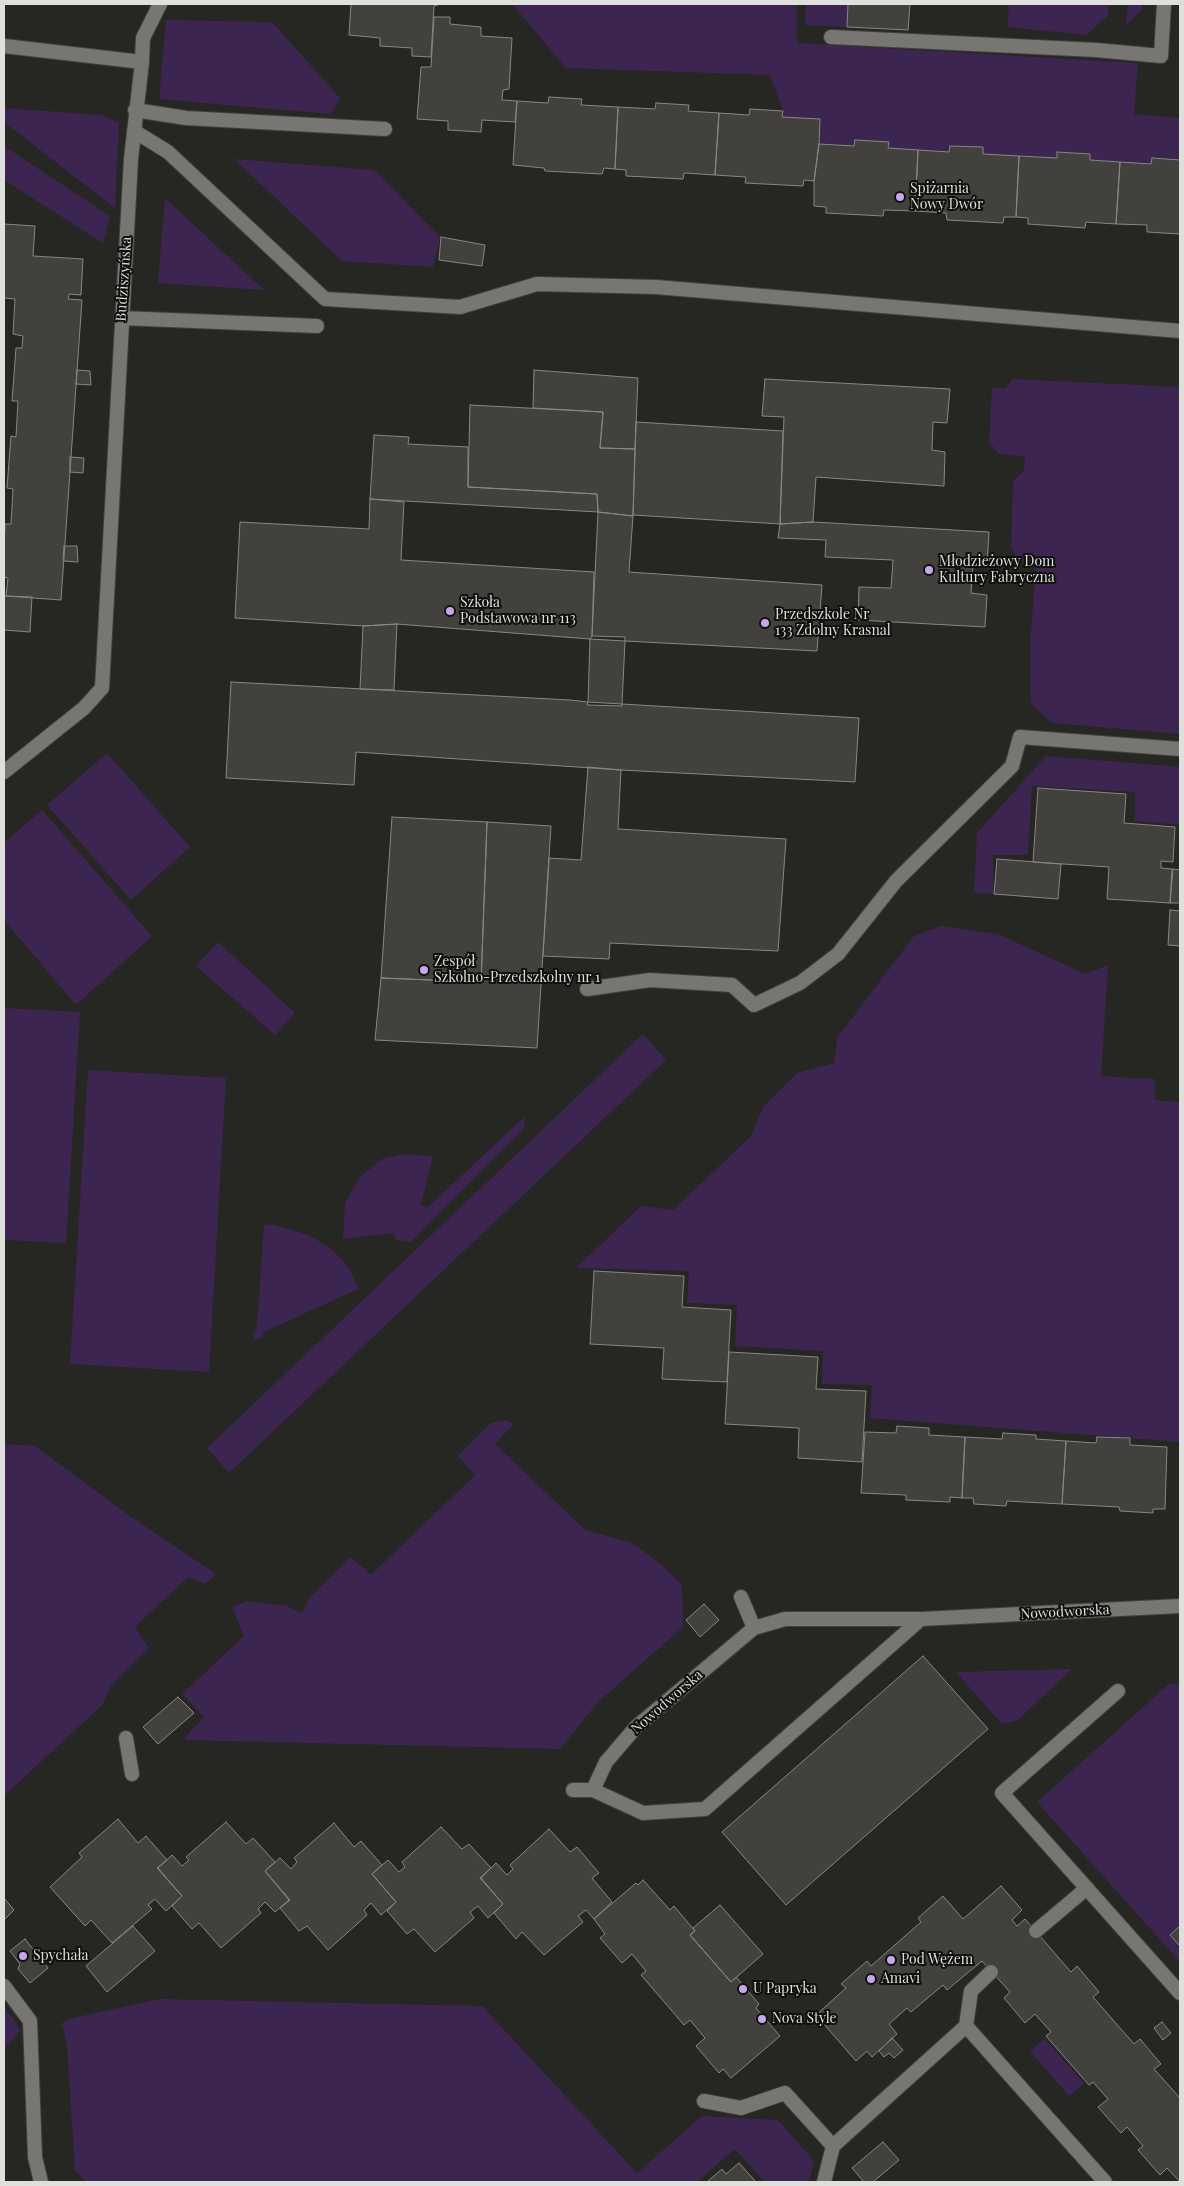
<!DOCTYPE html>
<html>
<head>
<meta charset="utf-8">
<style>
	body { margin:0 }
	#map { position:relative; width:1184px; height:2186px; overflow:hidden; background:#262622; font-family:"Playfair Display",serif }
	canvas { display:block }
	.frame { position:absolute; inset:0; border:5px solid #dfdfdc; pointer-events:none }
</style>
</head>
<body>
<div id="map">
<canvas width="1184" height="2186"></canvas>
<div class="frame"></div>
</div>
<script>
const ctx = document.querySelector('canvas').getContext('2d');
ctx.lineJoin = 'round';
function fill(path, color) { ctx.fillStyle = color; ctx.fill(path, 'evenodd'); }
const shape = rows => new Path2D(rows.map(r => 'M' + r).join(''));
function stroke(path, color, width, dash) { ctx.strokeStyle = color; ctx.lineWidth = width; ctx.lineCap = dash ? 'butt' : 'round'; ctx.setLineDash(dash || []); ctx.stroke(path); }
function write(font, color, halo, rows, align = 'center') {
  ctx.font = font + ' "Playfair Display",serif'; ctx.lineWidth = 4; ctx.setLineDash([]); ctx.textBaseline = 'middle'; ctx.strokeStyle = halo; ctx.fillStyle = color; for (const [text, x, y, turn = 0] of rows) {
    ctx.save(); ctx.translate(x, y); ctx.rotate((+turn || 0) * Math.PI / 180); ctx.textAlign = isNaN(turn) ? turn : align; if (halo) ctx.strokeText(text, 0, 0); ctx.fillText(text, 0, 0); ctx.restore();
  }
}
const green = shape([
	[512,4,797,4,797,43,1138,63,1134,114,1180,118,1180,160,1152,158,1151,164,1090,160,1090,154,1057,152,1057,158,983,154,982,147,950,146,949,152,819,144,820,119,782,117,783,111,770,75,566,68],
	[806,4,848,4,847,27,805,25],
	[1009,4,1108,4,1108,16,1086,35,1007,27],
	[1128,4,1143,4,1142,10,1126,25],
	[166,20,272,22,340,98,330,114,159,99],
	[4,108,101,115,119,123,115,208,4,122],
	[4,146,110,216,103,243,4,180],
	[234,159,374,170,440,237,433,267,342,261],
	[165,198,264,290,158,283],
	[1013,379,1180,387,1180,734,1052,723,1031,704,1030,647,1036,563,1018,560,1011,548,1013,482,1024,470,1025,457,999,454,989,442,992,388,1005,388],
	[107,753,190,847,131,900,47,805],
	[1046,756,1180,767,1180,825,1135,821,1135,792,1032,786,1028,855,993,855,993,894,974,893,977,833],
	[42,810,152,936,76,1005,4,920,4,843],
	[941,926,998,934,1085,974,1108,965,1101,1076,1155,1079,1155,1100,1180,1102,1180,1442,870,1418,872,1385,822,1384,823,1351,735,1346,737,1305,687,1303,689,1271,576,1268,641,1206,673,1210,751,1136,763,1107,797,1073,834,1063,837,1038,914,936],
	[218,942,295,1013,275,1035,196,966],
	[4,1008,80,1012,66,1243,4,1240],
	[643,1034,666,1060,229,1473,207,1448],
	[88,1070,226,1078,209,1372,70,1364],
	[524,1117,525,1127,411,1242,396,1240,394,1233,343,1239,345,1203,361,1176,382,1159,403,1154,433,1156,421,1205,427,1208],
	[272,1224,309,1235,333,1250,350,1269,358,1289,264,1332,262,1338,255,1340,253,1334,257,1326,264,1225],
	[506,1420,514,1424,495,1444,585,1530,633,1543,664,1567,682,1585,683,1627,598,1702,560,1749,183,1740,204,1717,182,1694,244,1636,232,1607,248,1601,287,1606,302,1613,310,1597,351,1557,371,1575,475,1475,458,1456,491,1423],
	[4,1444,35,1446,127,1514,216,1574,205,1584,188,1577,135,1627,149,1648,111,1686,102,1705,4,1796],
	[1072,1669,1018,1720,1002,1724,956,1672],
	[1170,1683,1180,1684,1180,1962,1037,1802],
	[159,1999,482,2006,637,2173,702,2116,778,2120,814,2161,810,2179,807,2182,765,2182,735,2149,697,2182,86,2182,75,2170,67,2045,62,2023,68,2019],
	[4,2008,14,2020,20,2031,4,2049],
	[1045,2039,1084,2083,1069,2096,1030,2051]
]);
const building = shape([
	[351,4,441,4,434,6,431,57,412,56,412,48,380,46,380,38,349,35,351,4],
	[848,4,910,4,908,30,847,27,848,4],
	[434,17,450,17,450,24,481,27,481,36,512,38,509,89,503,90,502,100,517,101,515,122,482,120,481,132,448,130,448,121,417,119,421,67,431,67,434,17],
	[549,97,582,99,581,105,618,107,615,169,604,168,602,174,545,171,544,168,513,165,517,101,548,103,549,97],
	[656,103,689,105,688,111,719,113,715,175,684,173,683,179,626,176,626,170,615,169,618,107,655,109,656,103],
	[750,109,783,111,782,117,820,119,819,144,814,181,804,180,803,186,745,183,746,177,715,175,719,113,749,115,750,109],
	[855,140,889,142,888,148,918,150,915,211,884,210,883,216,826,213,826,207,814,206,814,181,819,144,854,146,855,140],
	[950,146,983,147,983,154,1019,156,1016,217,1004,217,1003,223,947,220,946,213,915,211,918,150,949,152,950,146],
	[1057,152,1090,154,1090,160,1120,162,1116,224,1086,222,1085,228,1028,224,1028,218,1016,217,1019,156,1057,158,1057,152],
	[1152,158,1180,160,1180,234,1147,232,1147,225,1116,224,1120,162,1151,164,1152,158],
	[4,224,35,226,33,256,83,259,81,295,69,294,68,299,82,300,61,600,6,596,8,578,4,577,4,547,5,524,11,524,13,489,7,488,11,436,16,437,18,401,12,401,16,348,22,348,23,336,13,334,15,299,4,298,4,224],
	[441,237,485,245,482,266,439,260,441,237],
	[77,370,90,371,91,385,76,384,77,370],
	[534,370,638,378,635,449,600,448,603,412,533,408,534,370],
	[765,379,950,389,947,423,933,422,932,450,945,452,944,486,816,477,813,522,780,524,784,417,762,416,765,379],
	[470,405,603,412,600,448,635,449,633,516,598,512,597,494,468,487,470,405],
	[636,422,783,431,780,524,633,515,636,422],
	[374,435,409,437,408,444,468,447,468,487,597,494,598,512,370,499,374,435],
	[70,457,84,458,83,473,70,472,70,457],
	[370,499,404,502,401,560,594,572,592,636,590,639,397,624,363,626,235,618,240,522,369,529,370,499],
	[598,512,633,516,629,572,822,585,817,651,625,641,625,637,592,636,598,512],
	[813,522,989,532,987,566,973,565,971,593,987,595,985,627,858,620,859,587,891,588,893,560,825,557,826,540,778,538,780,524,813,522],
	[64,546,77,546,78,562,63,561,64,546],
	[4,596,32,597,30,632,4,630,4,596],
	[397,624,394,690,360,689,363,626,397,624],
	[590,639,625,641,622,704,588,702,590,639],
	[231,682,570,700,588,702,587,705,622,706,622,704,859,718,855,782,621,770,356,752,354,785,226,778,231,682],
	[588,767,621,770,618,829,786,839,778,951,610,943,609,959,543,956,549,858,581,860,588,767],
	[1038,788,1126,794,1124,823,1175,827,1173,862,1161,861,1161,868,1172,869,1170,903,1107,899,1109,867,1033,862,1038,788],
	[392,817,487,822,481,982,381,978,392,817],
	[487,822,551,826,537,1048,375,1040,381,978,481,982,487,822],
	[997,859,1061,864,1058,899,994,894,997,859],
	[1173,869,1180,870,1180,903,1170,903,1173,869],
	[1170,910,1180,911,1180,946,1168,945,1170,910],
	[594,1271,684,1276,682,1307,731,1310,727,1382,662,1379,664,1348,590,1344,594,1271],
	[729,1352,818,1357,816,1389,866,1391,862,1462,798,1458,799,1428,725,1424,729,1352],
	[897,1426,929,1428,929,1435,965,1437,962,1498,950,1497,950,1502,906,1500,906,1495,861,1493,865,1432,896,1433,897,1426],
	[1003,1433,1036,1435,1036,1439,1066,1441,1062,1504,1007,1501,1006,1506,974,1504,973,1498,962,1498,965,1437,1002,1439,1003,1433],
	[1097,1437,1130,1438,1130,1445,1167,1447,1165,1509,1153,1509,1153,1513,1120,1511,1119,1507,1062,1504,1066,1441,1096,1443,1097,1437],
	[704,1604,719,1620,700,1637,686,1620,704,1604],
	[923,1656,988,1729,786,1905,722,1832,923,1656],
	[178,1697,194,1713,158,1744,143,1727,178,1697],
	[118,1819,138,1843,146,1836,167,1860,157,1868,182,1896,166,1911,155,1899,148,1905,152,1909,112,1943,91,1920,85,1926,50,1887,82,1857,79,1853,118,1819],
	[226,1822,246,1844,253,1838,275,1862,265,1871,289,1900,275,1912,265,1902,258,1909,261,1913,221,1948,199,1923,192,1929,172,1906,182,1896,158,1868,172,1855,182,1866,189,1860,186,1857,226,1822],
	[334,1823,354,1847,361,1841,382,1865,372,1874,396,1902,381,1915,371,1903,364,1910,367,1915,328,1950,307,1926,299,1931,280,1908,290,1900,265,1871,280,1858,291,1869,297,1862,294,1858,334,1823],
	[441,1827,462,1849,469,1844,491,1868,480,1878,503,1904,488,1918,478,1906,470,1912,474,1918,435,1952,414,1929,407,1934,387,1911,396,1902,372,1874,388,1860,399,1872,405,1867,402,1862,441,1827],
	[549,1829,570,1852,577,1847,599,1873,592,1878,612,1902,594,1919,586,1910,578,1916,583,1922,544,1955,522,1932,516,1939,494,1913,503,1904,481,1878,496,1863,507,1875,513,1869,510,1865,549,1829],
	[643,1880,670,1910,674,1906,695,1931,690,1935,731,1982,736,1977,759,2004,756,2008,780,2036,731,2078,723,2069,719,2073,696,2046,705,2038,690,2020,684,2025,641,1975,646,1971,632,1954,622,1963,600,1938,605,1934,594,1919,636,1883,638,1885,643,1880],
	[1001,1886,1022,1910,1012,1920,1017,1926,1025,1919,1071,1972,1077,1966,1099,1992,1093,1997,1134,2044,1140,2039,1161,2064,1154,2069,1180,2098,1180,2182,1167,2168,1160,2175,1138,2150,1143,2146,1127,2127,1121,2133,1098,2107,1108,2099,1093,2082,1089,2085,1046,2036,1051,2032,1035,2014,1025,2023,1004,1998,1010,1992,982,1961,947,1990,943,1985,911,2012,907,2008,889,2024,897,2034,872,2057,867,2051,856,2061,816,2015,846,1988,841,1984,867,1961,871,1966,921,1922,918,1918,943,1896,963,1919,1001,1886],
	[4,1898,14,1910,4,1920,4,1898],
	[720,1905,763,1954,731,1982,690,1935,695,1931,693,1928,720,1905],
	[133,1926,155,1951,107,1992,86,1966,133,1926],
	[1180,1926,1180,1946,1170,1935,1180,1926],
	[25,1939,48,1968,30,1983,18,1969,20,1964,10,1951,25,1939],
	[1162,2022,1171,2033,1163,2040,1154,2028,1162,2022],
	[892,2038,903,2050,894,2058,889,2053,884,2057,879,2051,892,2038],
	[883,2142,899,2160,873,2182,864,2182,852,2168,883,2142],
	[739,2163,756,2182,707,2182,722,2169,726,2174,739,2163]
]);
const service = shape([
	[831,37,1096,50,1161,56,1164,4],
	[135,110,186,118,385,129],
	[134,131,168,152,325,299,460,307,537,284,656,287,1180,331],
	[121,318,317,326],
	[4,772,84,708,102,688,131,159,142,62],
	[587,989,650,980,732,985,754,1005,800,983,838,954,896,881,1012,766,1020,737,1180,749],
	[741,1597,754,1628],
	[921,1619,705,1809,643,1813,593,1790,606,1762,636,1727,754,1628,785,1619,921,1619,1180,1606],
	[1118,1691,1002,1793,1180,1993],
	[126,1738,132,1774],
	[573,1790,593,1790],
	[1036,1931,1087,1888],
	[4,1986,30,2021,35,2157,41,2182],
	[966,2026,1105,2182],
	[704,2101,741,2108,785,2093,833,2146],
	[824,2182,833,2146,966,2026,971,1991,991,1972]
]);
const minor = shape([
	[4,46,142,62,143,38,160,4]
]);
const markers = [
	[900,197,5,"#c9a5ee"],
	[929,570,5,"#c9a5ee"],
	[450,611,5,"#c9a5ee"],
	[765,623,5,"#c9a5ee"],
	[424,970,5,"#c9a5ee"],
	[23,1956,5,"#c9a5ee"],
	[891,1960,5,"#c9a5ee"],
	[871,1979,5,"#c9a5ee"],
	[743,1989,5,"#c9a5ee"],
	[762,2019,5,"#c9a5ee"]
];
const poiNames = [
	["Spiżarnia",910,189],
	["Nowy Dwór",910,205],
	["Młodzieżowy Dom",939,562],
	["Kultury Fabryczna",939,578],
	["Szkoła",460,603],
	["Podstawowa nr 113",460,619],
	["Przedszkole Nr",775,615],
	["133 Zdolny Krasnal",775,631],
	["Zespół",434,962],
	["Szkolno-Przedszkolny nr 1",434,978],
	["Spychała",33,1956],
	["Pod Wężem",901,1960],
	["Amavi",881,1979],
	["U Papryka",753,1989],
	["Nova Style",772,2019]
];
const streetNames = [
	["Budziszyńska",124,279,-86],
	["Nowodworska",1065,1612,-3],
	["Nowodworska",667,1702,-41]
];
fill(green, '#3d2552');
fill(building, '#42413d');
stroke(building, '#888783', 1);
stroke(service, '#41413d', 16);
stroke(minor, '#41413d', 16);
stroke(service, '#777672', 14);
stroke(minor, '#777672', 14);
for (const [x, y, r, color] of markers) { const dot = new Path2D(); dot.arc(x, y, r, 0, 2 * Math.PI); ctx.fillStyle = color; ctx.fill(dot); stroke(dot, '#0f0f0d', 2); }
write('14px', '#dfdfdc', '#0f0f0d', poiNames, 'left');
write('14px', '#dfdfdc', '#0f0f0d', streetNames);
</script>
</body>
</html>
